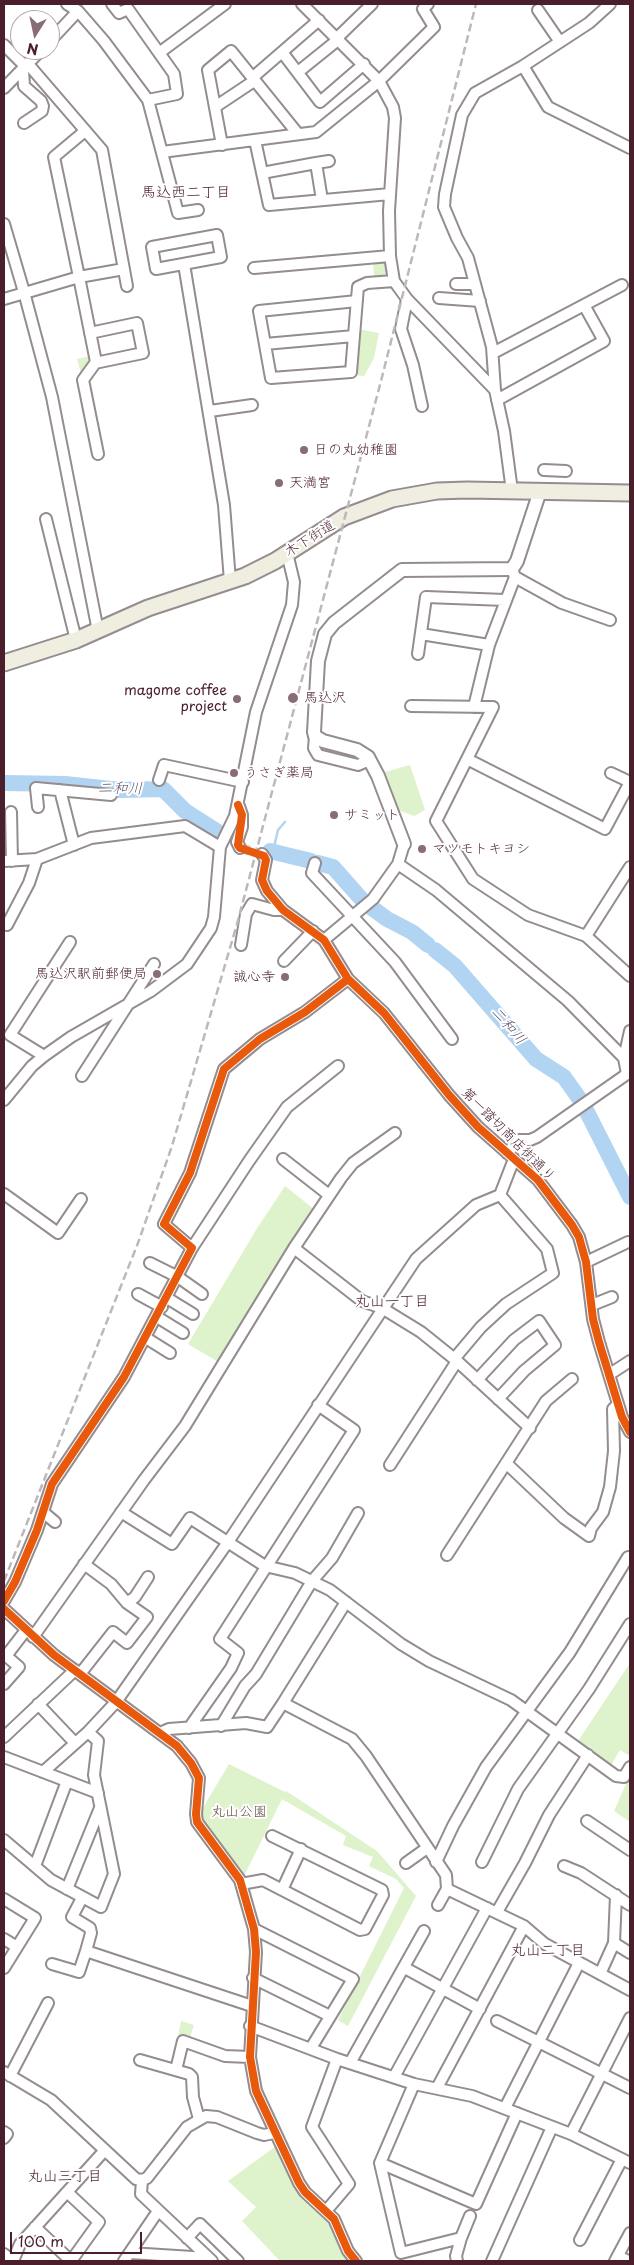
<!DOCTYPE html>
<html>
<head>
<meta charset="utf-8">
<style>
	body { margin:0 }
	#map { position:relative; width:634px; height:2265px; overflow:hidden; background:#fff; font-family:"Playpen Sans",sans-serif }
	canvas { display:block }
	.frame { position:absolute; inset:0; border:5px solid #4a1f2b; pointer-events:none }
	.north { position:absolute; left:10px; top:10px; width:50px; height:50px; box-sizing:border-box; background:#fff; border:1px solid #b7a5aa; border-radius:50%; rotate:190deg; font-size:14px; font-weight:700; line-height:20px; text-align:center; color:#4a1f2b }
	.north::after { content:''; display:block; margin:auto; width:18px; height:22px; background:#896d75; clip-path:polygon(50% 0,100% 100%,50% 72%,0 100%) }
	.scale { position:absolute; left:10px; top:2232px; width:132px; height:22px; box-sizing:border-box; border:2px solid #4a1f2b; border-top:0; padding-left:6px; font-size:15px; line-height:18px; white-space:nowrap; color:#4a1f2b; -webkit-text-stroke:4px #fff; paint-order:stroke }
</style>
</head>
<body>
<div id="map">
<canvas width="634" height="2265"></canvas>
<div class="frame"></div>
<div class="north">N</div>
<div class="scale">100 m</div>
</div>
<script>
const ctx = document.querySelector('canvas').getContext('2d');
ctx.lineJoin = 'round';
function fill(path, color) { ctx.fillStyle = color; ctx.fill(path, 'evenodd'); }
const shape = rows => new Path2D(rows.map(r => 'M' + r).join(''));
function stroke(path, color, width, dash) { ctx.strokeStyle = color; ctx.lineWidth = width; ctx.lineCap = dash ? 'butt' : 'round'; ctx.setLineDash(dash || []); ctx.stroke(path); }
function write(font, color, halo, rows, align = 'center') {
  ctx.font = font + ' "Playpen Sans","Klee One",sans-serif'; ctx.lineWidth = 4; ctx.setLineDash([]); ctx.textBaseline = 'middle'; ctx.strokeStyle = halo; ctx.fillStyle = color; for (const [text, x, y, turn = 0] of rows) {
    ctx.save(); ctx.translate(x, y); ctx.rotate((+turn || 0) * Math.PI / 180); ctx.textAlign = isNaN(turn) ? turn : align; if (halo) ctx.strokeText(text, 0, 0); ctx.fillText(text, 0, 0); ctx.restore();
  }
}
const green = shape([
	[373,261,381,261,387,265,389,277,374,277],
	[358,329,379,333,374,358,364,376,354,375],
	[91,356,81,373,77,359],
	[410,765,425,810,414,816,398,810,385,772],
	[285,1186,315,1210,220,1363,188,1344,256,1230],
	[630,1663,630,1756,620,1750,610,1767,576,1744],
	[229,1764,285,1792,286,1791,377,1851,416,1896,348,2026,338,2020,404,1888,396,1879,369,1866,373,1857,343,1845,346,1836,282,1799,244,1876,210,1833,202,1822,201,1816,201,1811],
	[630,1775,630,1822,614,1811],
	[181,2021,194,2025,189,2040,178,2036],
	[276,2146,299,2192,329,2221,349,2261,280,2261,242,2221,256,2207,228,2181]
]);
const stream = shape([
	[273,851,278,830,285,822]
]);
const river = shape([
	[4,783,65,784,120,790,163,789,185,811,221,834],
	[270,851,311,861],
	[318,863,333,867,364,902],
	[372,908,387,919,412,932,428,945],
	[435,950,455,966,536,1059,564,1077,581,1101],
	[584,1106,630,1197]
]);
const minorTunnel = shape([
	[240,848,262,854]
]);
const minor = shape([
	[67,4,78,11,104,41,148,100,178,213,198,210],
	[112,4,119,13,128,9,174,74,177,94,148,100],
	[302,4,379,81,393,107,395,118,389,211,390,256,394,281,407,299,495,390],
	[538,10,560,42],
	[338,37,372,4],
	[50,41,78,11],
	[4,45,25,66],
	[282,52,320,102,364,64],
	[159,53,225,4],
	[28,64,102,150,127,286],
	[523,66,548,107,630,148],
	[23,70,24,86,41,101,43,106,42,111,24,123],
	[298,72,339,39],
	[252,78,319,20],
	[4,88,41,50],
	[215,107,254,81],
	[85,131,54,157,79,277,124,269],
	[255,140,269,205,390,194],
	[222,145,208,70,231,51,298,134],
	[162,152,316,132,379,81,434,27,423,9,428,4],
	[316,163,329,161],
	[262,173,316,163,322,200],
	[4,224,24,292,52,397,98,631],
	[217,235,221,257,156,269,152,247,217,235],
	[184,264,224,505,230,581],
	[254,268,390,256],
	[456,284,474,284],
	[439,298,480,301],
	[4,299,79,277,96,362,83,380,98,454],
	[407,299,401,329,413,365,422,406],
	[357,301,259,311,271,378,351,372,358,287,367,283,394,281],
	[90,333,137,323,143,353,95,363],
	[265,344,354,336],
	[493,353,622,285],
	[497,400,604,341,584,305],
	[210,411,252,405],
	[544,470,566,471],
	[512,491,504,431,495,390,492,347,468,258,457,238,444,207,445,194,462,115,475,93,523,66,589,23,610,4],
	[46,519,76,640],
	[515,577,562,603,610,620],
	[421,634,489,645],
	[418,654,426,597,505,600],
	[411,706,493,707,436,821,473,879,528,915,586,936,630,976],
	[474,707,489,645,515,577,512,569],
	[315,736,314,748,318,755,358,765,365,762,368,757],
	[467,759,605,829,630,782],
	[611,773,630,782],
	[159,780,164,765,243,782],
	[60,790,74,845],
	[239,806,242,815,242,827,237,842,240,848],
	[38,807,36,788,111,795],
	[11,812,12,861],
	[262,854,266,860,262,880,267,891,283,910,324,940,348,979,384,1013,449,1095,478,1127,538,1180,572,1225,579,1237,586,1262,593,1319,599,1342,622,1417,630,1432],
	[4,861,37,859,91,838,185,826,220,847],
	[315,863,312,873,395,962,452,1039],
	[398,864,436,890,568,1001,624,1058],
	[7,925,29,883,37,859],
	[586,936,630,867],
	[324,940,373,899,398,864,404,844],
	[241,945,246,914,252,904,274,910,283,910],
	[284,961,313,931],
	[44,1056,10,1035,70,942],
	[82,1076,154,964],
	[4,1100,32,1066,44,1056,71,1037,151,991,187,964,211,928,214,917,220,847,235,816,256,712,292,605,294,582,287,553],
	[507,1153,519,1140,530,1140,537,1137,627,1074,624,1058,630,1031],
	[283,1159,329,1195],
	[4,1194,58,1233,81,1199],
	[192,1248,249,1161,287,1107,338,1066],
	[294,1248,362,1301,382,1308,421,1332,457,1361,530,1428],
	[586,1262,628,1242],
	[150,1263,178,1277,202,1294],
	[138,1294,162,1307],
	[167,1298,193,1314],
	[592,1305,612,1297],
	[157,1317,183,1333],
	[146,1338,170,1353],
	[454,1359,481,1327,506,1304,553,1273,547,1249,500,1195,514,1159],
	[610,1374,630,1361],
	[477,1380,514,1340,539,1321,555,1345,524,1371,498,1399],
	[506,1463,564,1518,589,1536,591,1528,603,1512,610,1487,614,1451,613,1409,618,1404],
	[390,1465,457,1361],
	[43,1512,55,1522],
	[121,1512,172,1544,190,1518,265,1566,295,1573,330,1590,401,1644,429,1661,511,1700,616,1776,624,1777,630,1767],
	[447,1555,546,1401,572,1379],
	[4,1601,15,1582,37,1530,52,1484,124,1377,192,1248,164,1224,190,1173,224,1069,260,1039,305,1012,348,979],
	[127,1603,135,1597,148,1577],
	[4,1609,54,1655,177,1746,191,1763,199,1778,196,1814,197,1822,240,1880,254,1929,256,1952,250,2057,256,2091,299,2183,305,2192,334,2219,348,2251,356,2261],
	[33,1637,144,1480,185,1426,294,1248,341,1178,353,1163,395,1133],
	[4,1654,19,1667,4,1684],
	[6,1656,26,1630],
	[80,1674,113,1632,127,1643,147,1617,127,1603,111,1584,84,1564],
	[283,1703,346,1602],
	[38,1704,75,1743],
	[221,1726,245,1686,256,1674,312,1581,332,1558,358,1513],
	[189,1728,231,1668,238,1653,220,1639,354,1430,318,1405],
	[160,1733,169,1729,246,1723,267,1727,283,1703,352,1739,366,1756,446,1875,447,1889,524,1926,545,1944,630,1990],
	[4,1737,75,1670],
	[4,1757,98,1793],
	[43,1772,88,1732,116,1702,228,1542,416,1259,476,1205,500,1195],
	[587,1821,630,1850],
	[4,1840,51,1880,101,1907,114,1874,94,1775,98,1741,88,1732],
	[436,1862,453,1826,486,1767,570,1652,628,1557],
	[482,1862,518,1789,589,1689,630,1624],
	[406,1863,427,1848],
	[35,1866,67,1781],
	[564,1866,581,1873,630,1905],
	[241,1884,263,1880,360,1930,365,1929,383,1895,382,1890,272,1836],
	[67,1889,100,1808],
	[282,1890,301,1849],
	[82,1898,72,1917,90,1928,91,1933,86,1951,252,2006],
	[4,1899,35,1918,4,1968],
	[438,1905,447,1889],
	[497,1912,525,1863,549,1815,588,1755],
	[254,1929,353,1979,311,2048],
	[4,1939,17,1947],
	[614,1943,630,1953],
	[52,1964,79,1972,86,1951],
	[405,1968,480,2009],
	[600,1974,614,1943,616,1895],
	[253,1978,330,2016],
	[497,2021,630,2088],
	[250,2026,337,2059,414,2084,472,2096,571,2134,630,2163],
	[140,2060,189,2074,192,2077,193,2097,199,2119],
	[350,2063,424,1931],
	[176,2070,183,2041,225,2056,250,2057],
	[4,2072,51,2100,136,2179,142,2180,147,2178,187,2127,206,2116,217,2117,257,2133,264,2135,274,2133],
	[10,2076,48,2003],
	[394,2077,487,1908],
	[414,2084,380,2163,401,2253,461,2238],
	[437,2088,524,1926],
	[505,2108,579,1963],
	[4,2132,7,2134,4,2138],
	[571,2134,630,2018],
	[380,2163,476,2204,517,2113],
	[142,2180,141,2194,212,2261],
	[67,2192,99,2222,71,2261],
	[326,2211,349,2184,312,2127,337,2059],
	[35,2227,71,2261],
	[187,2238,200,2224,238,2261],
	[580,2240,622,2159],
	[130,2253,208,2258],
	[4,2254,12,2261],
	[618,2256,628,2261],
	[13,2261,20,2244,105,2150],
	[124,2261,158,2211],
	[457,2261,456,2256,461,2238,470,2216],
	[492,2261,552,2127],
	[615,2261,630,2233]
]);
const tertiary = shape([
	[404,844,378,776,368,757,357,750,323,741,315,736,314,732,318,661,325,634,334,623,402,570,512,569,517,561,540,491]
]);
const primary = shape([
	[4,663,76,640,148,608,245,576,275,561,344,517,392,499,437,491,467,490,630,493]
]);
const rail = shape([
	[4,1581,138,1243,172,1146,237,924,381,381,476,4]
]);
const cycleway = shape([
	[238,805,242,815,238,845,240,848,264,856,266,860,262,880,267,891,283,910,324,940,348,979,384,1013,449,1095,478,1127,538,1180,572,1225,579,1237,586,1262,593,1319,599,1342,622,1417,630,1432],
	[4,1601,15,1582,37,1530,52,1484,124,1377,192,1248,164,1224,190,1173,224,1069,260,1039,305,1012,348,979],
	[4,1609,54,1655,177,1746,191,1763,199,1778,196,1814,197,1822,240,1880,254,1929,256,1952,250,2057,256,2091,299,2183,305,2192,334,2219,348,2251,356,2261]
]);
const markers = [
	[304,450,5,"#896d75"],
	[279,483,5,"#896d75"],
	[293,698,6,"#896d75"],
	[237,699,5,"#896d75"],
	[234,773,5,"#896d75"],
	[334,815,5,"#896d75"],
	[422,849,5,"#896d75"],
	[157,974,5,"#896d75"],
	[285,977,5,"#896d75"]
];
const poiNames = [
	["日の丸幼稚園",314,450],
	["天満宮",289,483],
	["magome coffee",227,691,"right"],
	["project",227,707,"right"],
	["馬込沢",304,698],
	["うさぎ薬局",244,773],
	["サミット",344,815],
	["マツモトキヨシ",432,849],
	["馬込沢駅前郵便局",147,974,"right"],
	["誠心寺",275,977,"right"]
];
const streetNames = [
	["木下街道",310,539,-32],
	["第一踏切商店街通り",508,1135,45]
];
const parkNames = [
	["丸山公園",239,1812]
];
const neighbourhoodNames = [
	["馬込西二丁目",186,193],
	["丸山一丁目",392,1302],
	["丸山二丁目",548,1951],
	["丸山三丁目",65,2177]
];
const waterNames = [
	["二和川",120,789,1],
	["二和川",508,1026,49]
];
fill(green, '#def2cb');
stroke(stream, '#b0d4f1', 2.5);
stroke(river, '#b0d4f1', 16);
stroke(minorTunnel, '#dbd2d5', 10, [10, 5]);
stroke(minor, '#948c8e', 14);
stroke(tertiary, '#948c8e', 16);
stroke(primary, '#948c8e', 19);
stroke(minor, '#fff', 10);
stroke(tertiary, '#fff', 12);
stroke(primary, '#f0ede1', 15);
stroke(rail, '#bdb8b9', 2.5, [8, 4]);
stroke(cycleway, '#e8590c', 8);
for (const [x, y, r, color] of markers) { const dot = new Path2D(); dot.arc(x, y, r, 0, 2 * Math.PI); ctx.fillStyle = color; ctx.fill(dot); stroke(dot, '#fff', 2); }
write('14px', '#4a1f2b', '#fff', poiNames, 'left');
write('14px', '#4a1f2b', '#fff', streetNames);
write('14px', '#685148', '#fff', parkNames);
write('15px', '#4a1f2b', '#fff', neighbourhoodNames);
write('italic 15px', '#62586e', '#fff', waterNames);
</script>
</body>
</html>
